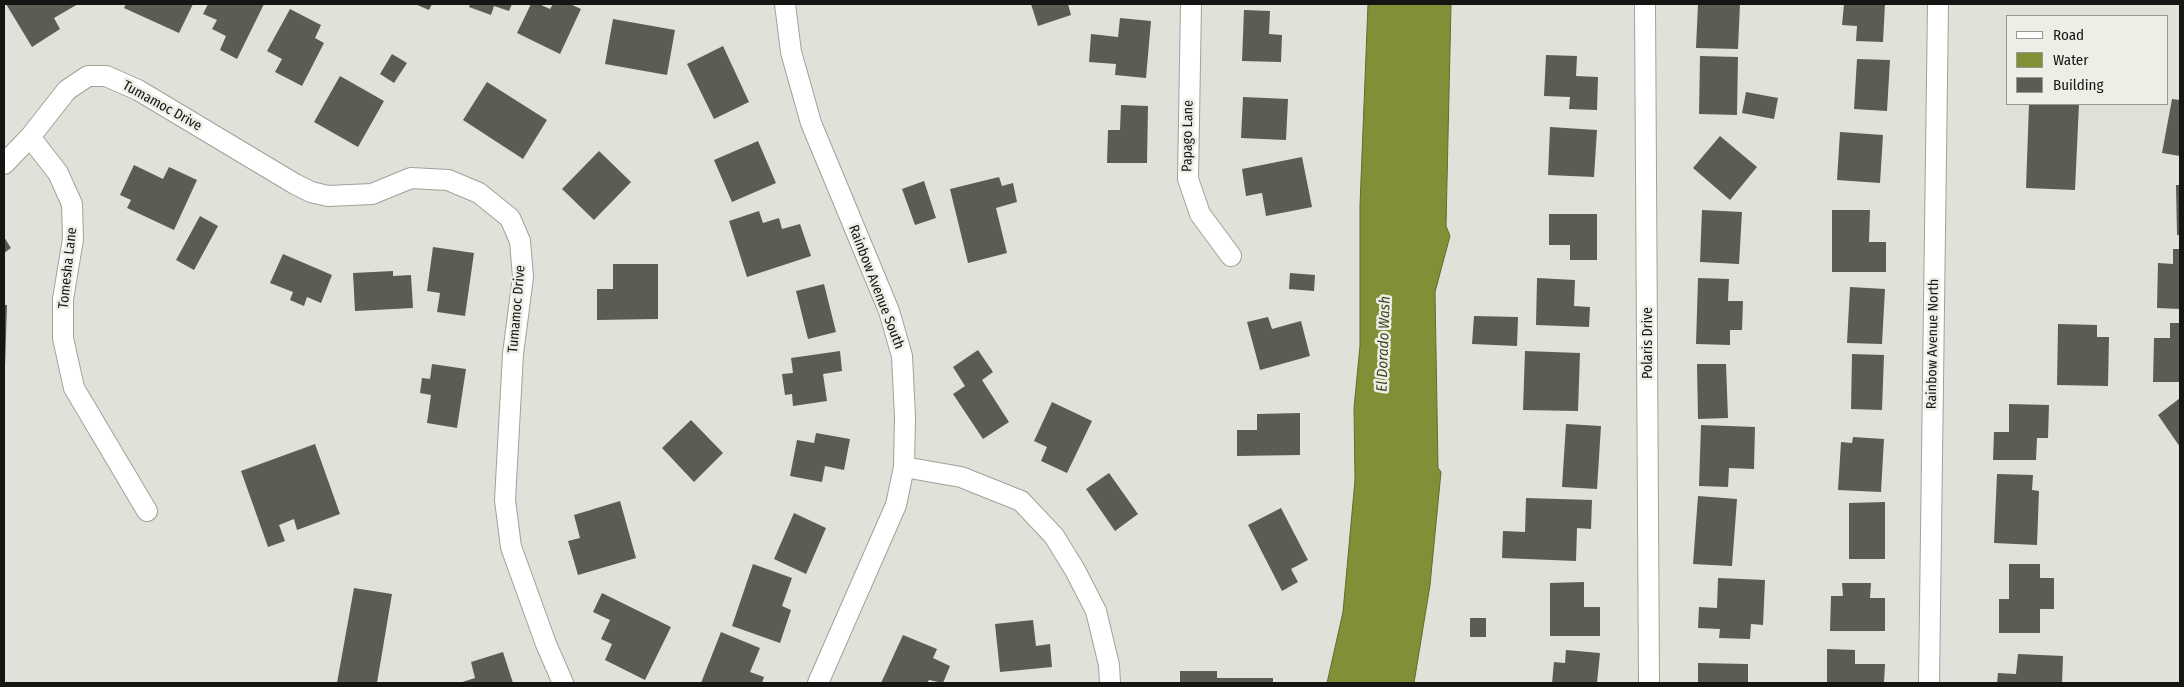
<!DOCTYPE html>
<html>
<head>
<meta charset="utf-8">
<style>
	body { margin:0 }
	#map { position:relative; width:2184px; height:687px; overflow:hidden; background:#e0e2d9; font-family:"Fira Sans Condensed",sans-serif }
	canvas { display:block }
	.frame { position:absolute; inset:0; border:5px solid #151613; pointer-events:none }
	.legend { position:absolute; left:2006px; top:15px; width:162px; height:90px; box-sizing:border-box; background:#edefe6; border:1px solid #979892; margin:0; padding:6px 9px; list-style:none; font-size:15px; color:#151613 }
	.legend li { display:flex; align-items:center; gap:10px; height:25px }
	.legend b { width:25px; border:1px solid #979892 }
</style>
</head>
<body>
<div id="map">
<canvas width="2184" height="687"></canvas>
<div class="frame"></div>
<ul class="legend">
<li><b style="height:6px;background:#fff"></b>Road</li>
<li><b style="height:14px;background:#828f36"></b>Water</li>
<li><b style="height:14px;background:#5b5d55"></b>Building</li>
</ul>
</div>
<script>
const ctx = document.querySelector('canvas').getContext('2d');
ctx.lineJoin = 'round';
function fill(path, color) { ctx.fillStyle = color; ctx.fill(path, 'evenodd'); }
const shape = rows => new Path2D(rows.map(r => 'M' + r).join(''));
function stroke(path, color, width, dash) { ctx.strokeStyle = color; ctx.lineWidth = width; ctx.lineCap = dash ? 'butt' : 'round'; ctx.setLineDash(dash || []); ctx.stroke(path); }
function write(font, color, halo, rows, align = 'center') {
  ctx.font = font + ' "Fira Sans Condensed",sans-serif'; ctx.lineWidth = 5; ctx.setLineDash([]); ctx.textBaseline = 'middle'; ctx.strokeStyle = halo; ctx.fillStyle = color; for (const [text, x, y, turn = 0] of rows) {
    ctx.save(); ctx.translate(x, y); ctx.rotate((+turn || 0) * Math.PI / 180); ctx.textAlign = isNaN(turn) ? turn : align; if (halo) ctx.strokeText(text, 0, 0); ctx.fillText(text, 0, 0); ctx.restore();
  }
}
const water = shape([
	[1368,4,1451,4,1446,226,1450,236,1435,292,1438,468,1441,472,1430,585,1414,683,1327,683,1343,612,1355,480,1354,408,1360,346,1360,205,1368,4]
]);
const building = shape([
	[6,4,78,4,54,18,60,29,32,47],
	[126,4,193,4,179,33,124,8],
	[208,4,264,4,237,59,220,50,226,36,212,29,217,20,203,14],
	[415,4,432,4,429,10],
	[470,4,512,4,509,11,494,6,491,15,469,7],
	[531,4,539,4,550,9,553,4,570,4,581,9,560,54,517,33],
	[1031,4,1068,4,1071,15,1038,26],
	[1698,4,1740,4,1738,49,1696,48],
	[1844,4,1885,4,1883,42,1856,41,1857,26,1842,25],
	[290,9,321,25,315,38,324,43,302,86,275,72,282,59,267,51],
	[1244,10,1270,11,1269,34,1282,35,1281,62,1242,61],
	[1120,18,1151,21,1146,78,1115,75,1116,64,1089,62,1091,34,1118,37],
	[613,19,675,30,667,75,605,64],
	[723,46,749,102,714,119,687,64],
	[392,54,407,63,394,83,380,74],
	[1546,55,1577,56,1576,76,1598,77,1597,110,1569,109,1570,97,1544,96],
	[1700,56,1738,57,1737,115,1699,114],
	[1857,59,1890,60,1887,111,1854,109],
	[340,76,384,101,358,147,314,122],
	[487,82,547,120,523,159,463,120],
	[1746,92,1778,98,1774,119,1742,113],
	[1243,97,1288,99,1286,140,1241,138],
	[2172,99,2180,100,2180,156,2162,153],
	[2029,104,2079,104,2075,190,2026,188],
	[1121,105,1148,106,1147,163,1107,163,1108,130,1120,130],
	[1550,127,1597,130,1594,177,1548,175],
	[1840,132,1883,135,1880,183,1837,180],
	[1720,136,1757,167,1730,200,1693,168],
	[758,141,776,183,732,202,714,160],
	[599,151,631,182,594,220,562,189],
	[1302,157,1312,207,1266,216,1262,193,1246,196,1242,169],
	[134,165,163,179,169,167,197,180,174,230,127,208,131,200,120,195],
	[999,177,1002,186,1013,183,1017,202,996,208,1007,253,968,263,950,189],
	[924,181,936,218,915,225,902,189],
	[2176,185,2180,185,2180,235,2177,235],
	[1702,210,1742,212,1739,264,1700,262],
	[1832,210,1870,210,1869,242,1886,242,1886,272,1832,272],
	[759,211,763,223,779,218,782,229,800,224,811,256,747,277,729,221],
	[1549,214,1597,214,1597,260,1570,260,1570,245,1549,245],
	[200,216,218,226,194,270,176,260],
	[4,237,11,248,4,253],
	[433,247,474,253,465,316,437,312,440,293,427,291],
	[2173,249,2180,249,2180,309,2157,308,2158,263,2173,264],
	[283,254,332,275,321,303,307,297,304,306,290,300,293,292,270,283],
	[613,264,658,264,658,319,597,320,597,289,613,289],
	[393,271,393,276,411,275,413,308,355,311,353,273],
	[1290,273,1315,275,1314,291,1289,289],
	[1537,278,1575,280,1574,306,1590,307,1589,327,1536,325],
	[1698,278,1729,279,1728,301,1743,301,1742,330,1730,330,1730,345,1696,344],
	[824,284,836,332,808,339,796,291],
	[1850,287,1885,289,1882,344,1847,343],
	[4,305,7,305,5,367,4,367],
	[1474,316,1518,317,1517,346,1472,344],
	[1268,317,1272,329,1301,321,1310,356,1260,370,1247,322],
	[2170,323,2180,323,2180,382,2153,382,2154,338,2170,338],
	[2058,324,2097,325,2097,337,2109,337,2108,386,2057,385],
	[978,350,993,372,982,380,1009,422,983,439,953,394,965,386,953,367],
	[840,351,842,371,823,374,827,401,793,406,792,394,785,395,782,374,793,373,791,358],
	[1525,351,1580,353,1578,411,1523,410],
	[1852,354,1884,355,1882,410,1851,409],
	[432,364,466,369,457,428,427,423,431,395,420,393,422,378,430,379],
	[1697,364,1726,364,1728,418,1698,419],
	[2180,398,2180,447,2158,415],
	[1052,402,1092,421,1067,473,1041,461,1047,447,1034,441],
	[2009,404,2049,405,2048,438,2037,438,2036,460,1993,460,1994,432,2009,432],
	[1300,413,1300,455,1237,456,1237,430,1257,430,1257,414],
	[691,420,723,453,694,482,662,448],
	[1566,424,1601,426,1597,489,1562,487],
	[1701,425,1755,427,1754,469,1729,468,1728,487,1699,486],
	[816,433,850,439,844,470,825,466,822,482,790,476,797,440,814,443],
	[1853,437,1884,439,1881,492,1838,490,1841,442,1852,443],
	[315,444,340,514,297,530,294,519,279,525,285,541,268,547,241,471],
	[1109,473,1138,514,1115,531,1086,489],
	[1997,474,2033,475,2032,490,2039,491,2037,545,1994,543],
	[1698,496,1737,499,1732,566,1693,564],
	[1526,498,1592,500,1591,529,1577,528,1576,561,1502,558,1503,531,1525,532],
	[620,501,636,558,578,575,568,541,580,538,574,515],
	[1885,502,1885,559,1849,559,1849,503],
	[1281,508,1308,560,1291,569,1298,582,1282,591,1248,525],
	[794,513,826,528,806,574,774,559],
	[753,564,792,578,782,606,791,610,780,643,732,626],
	[2009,564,2040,564,2040,578,2054,578,2054,609,2040,609,2040,633,1999,633,1999,599,2009,599],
	[1718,578,1765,580,1763,625,1751,624,1750,639,1719,638,1720,629,1698,628,1699,607,1717,608],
	[1584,582,1584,607,1600,607,1600,636,1550,636,1550,583],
	[1842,583,1871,583,1870,598,1885,598,1885,631,1830,631,1831,596,1843,596],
	[354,588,392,594,377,683,337,683],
	[602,593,671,627,645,680,605,660,612,644,601,639,610,620,593,612],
	[1470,618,1486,618,1486,637,1470,637],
	[1033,620,1036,646,1050,644,1052,667,1000,672,995,624],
	[721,632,760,648,750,672,764,677,762,683,701,683],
	[903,635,937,649,933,658,950,666,943,683,929,680,927,683,881,683],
	[1827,649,1855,650,1855,664,1885,664,1884,683,1827,683],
	[1566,650,1600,653,1597,683,1552,683,1554,662,1565,663],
	[503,652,513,683,459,683,475,678,471,662],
	[2018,654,2063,656,2062,683,1997,683,1998,673,2016,674],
	[1698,663,1748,664,1748,683,1698,683],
	[1180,671,1217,671,1217,678,1273,678,1273,683,1180,683]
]);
const street = shape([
	[785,4,791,52,811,123,889,311,902,356,905,417,904,467,896,505,818,683],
	[1191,4,1188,179,1200,214,1231,256],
	[1645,4,1649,683],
	[30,137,58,173,72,204,73,239,63,299,63,338,74,388,147,511],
	[4,164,30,137,67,90,88,76,106,76,138,90,295,184,311,192,328,196,372,194,411,178,448,180,479,193,510,218,520,241,523,277,513,354,505,500,511,547,546,644,563,683],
	[904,467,961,477,1021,501,1054,536,1075,570,1096,611,1109,665,1110,683],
	[1929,683,1938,4]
]);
const streetNames = [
	["Tumamoc Drive",162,106,29],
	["Papago Lane",1188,136,-89],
	["Tomesha Lane",68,268,-84],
	["Rainbow Avenue South",876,287,69],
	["Tumamoc Drive",517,309,-85],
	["Polaris Drive",1648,343,-90],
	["Rainbow Avenue North",1933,344,-89]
];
const waterNames = [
	["El Dorado Wash",1384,344,-88]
];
fill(water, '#828f36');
stroke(water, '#616b2c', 1);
fill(building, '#5b5d55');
stroke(street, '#a0a29a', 22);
stroke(street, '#fff', 20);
write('14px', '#151613', '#edefe6', streetNames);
write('italic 15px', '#3b411c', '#edefe6', waterNames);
</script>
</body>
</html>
